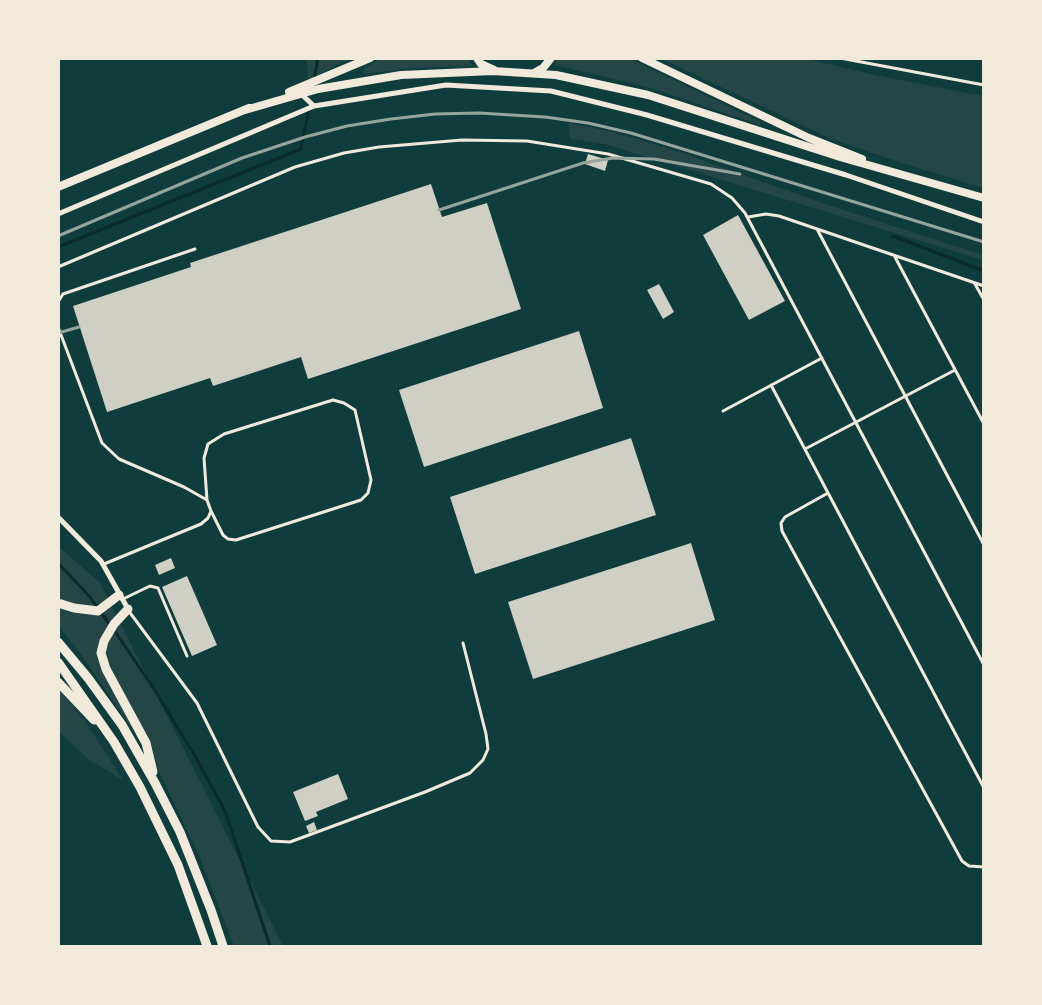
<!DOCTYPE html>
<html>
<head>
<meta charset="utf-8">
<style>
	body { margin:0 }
	#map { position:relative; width:1042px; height:1005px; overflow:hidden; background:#0f3d3e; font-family:"Varela Round",sans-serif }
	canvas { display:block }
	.frame { position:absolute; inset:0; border:60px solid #f1e9da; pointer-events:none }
</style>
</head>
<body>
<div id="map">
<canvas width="1042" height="1005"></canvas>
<div class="frame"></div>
</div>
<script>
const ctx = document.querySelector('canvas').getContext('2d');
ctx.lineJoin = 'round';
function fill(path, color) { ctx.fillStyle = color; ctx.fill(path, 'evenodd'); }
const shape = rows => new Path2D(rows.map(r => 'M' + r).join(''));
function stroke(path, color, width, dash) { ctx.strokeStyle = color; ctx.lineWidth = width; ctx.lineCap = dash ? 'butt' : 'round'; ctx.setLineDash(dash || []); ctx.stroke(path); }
const green = shape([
	[307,59,307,58,349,59,308,80],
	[381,59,468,59,473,66,413,68,366,74,363,73,364,68],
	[557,59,631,59,761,122,760,125,651,88,555,65],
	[662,59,807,59,875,75,983,96,983,188,896,161,829,138],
	[568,123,609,131,671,149,825,204,983,255,983,260,605,144,571,139],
	[58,546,100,583,283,946,234,946,198,853,155,763,83,657,59,626],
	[58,687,85,721,123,780,88,759,59,732]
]);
const stream = shape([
	[314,80,318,58],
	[891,237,893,236,984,271],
	[58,247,301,149,309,108],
	[58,563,90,597,110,625],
	[114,630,154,689,195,756,225,811,270,946]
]);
const building = shape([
	[588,154,608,160,605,171,585,164],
	[431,184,442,217,487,203,521,309,308,379,301,357,213,386,210,378,107,412,73,306,191,267,190,263],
	[738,215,785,301,749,320,703,235],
	[659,284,674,312,663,319,647,290],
	[579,331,603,408,424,467,399,390],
	[631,438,656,515,475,574,450,497],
	[691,543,715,620,533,679,508,602],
	[171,558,175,568,159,575,155,565],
	[187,576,217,645,192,656,162,587],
	[338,774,348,799,316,812,318,816,305,821,293,792],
	[314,822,317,830,309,833,306,826]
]);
const service = shape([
	[840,58,984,85],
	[748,217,766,214,779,216,984,286],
	[817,229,984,545],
	[895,257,984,424],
	[58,267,295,167,344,153,379,147,462,140,527,141,608,154,711,184,732,198,745,213,984,665],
	[975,284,984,300],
	[58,302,63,294,195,249],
	[58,327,102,443,119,459,184,487,207,500,211,511,208,518,201,524,104,564],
	[771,385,984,788],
	[723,411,822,358],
	[805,449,955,370],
	[828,493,785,517,781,523,782,531,962,861,969,866,984,867],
	[207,500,204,458,208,444,224,434,333,400,344,403,355,410,371,480,368,493,361,500,236,540,228,539,223,535,211,511],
	[123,599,150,586,158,588,187,656],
	[128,610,197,703,258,827,271,841,290,842,425,792,470,773,483,760,488,749,486,734,463,643]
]);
const minor = shape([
	[300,93,314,106],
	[58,214,314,106,446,85,551,91,647,115,846,175,984,222],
	[58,517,101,561,128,609]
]);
const primary = shape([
	[477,58,481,64,494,70],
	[642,58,809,138,862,159],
	[534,73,543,68,551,58],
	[289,92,370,58],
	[245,110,318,89,401,75,493,71,556,75,648,95,840,157,984,198],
	[58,187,249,108]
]);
const motorway = shape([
	[58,603,74,608,98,611,119,595],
	[128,609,114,624,104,641,101,653,106,669,146,743,153,772],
	[58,642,88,678,122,725,155,783,180,832,211,910,223,946],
	[58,662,114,742,140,787,178,865,207,946],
	[58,682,94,720]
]);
const rail = shape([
	[439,210,583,163,613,158,654,159,740,174],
	[58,236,242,158,305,137,347,126,391,119,435,114,479,113,545,117,588,123,631,133,984,242],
	[58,333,79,327]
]);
fill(green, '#244646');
stroke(stream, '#0a2a2b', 3);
fill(building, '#cfcfc3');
stroke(service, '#f1e9da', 3);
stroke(minor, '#f1e9da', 5);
stroke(primary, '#f1e9da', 8);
stroke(motorway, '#f1e9da', 9);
stroke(rail, '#97a49c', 3);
</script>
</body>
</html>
